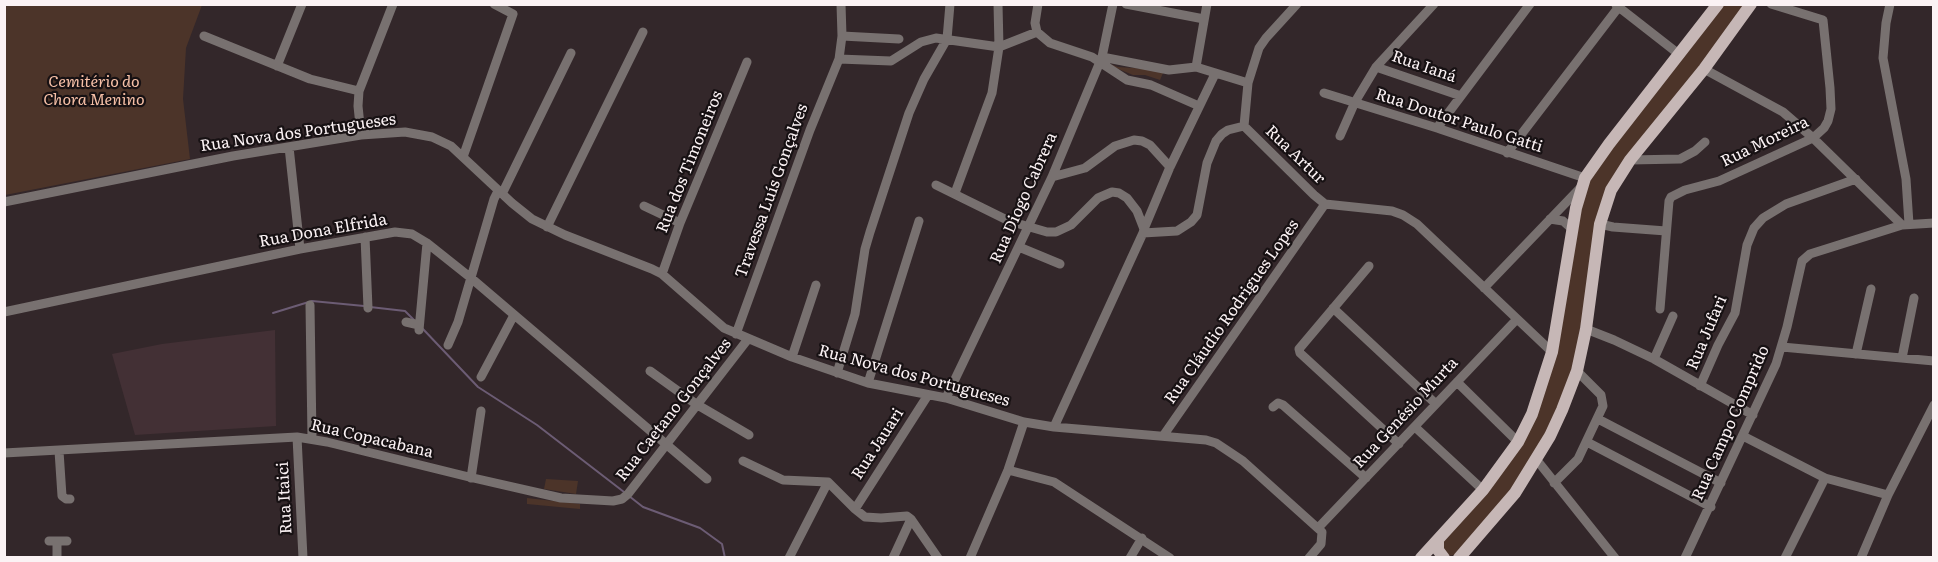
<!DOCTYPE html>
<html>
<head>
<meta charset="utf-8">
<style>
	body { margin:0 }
	#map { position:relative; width:1938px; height:562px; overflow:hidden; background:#33272a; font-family:Literata,serif }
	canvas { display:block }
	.frame { position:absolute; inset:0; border:6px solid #fbf2f4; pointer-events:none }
</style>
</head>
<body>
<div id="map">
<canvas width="1938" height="562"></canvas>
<div class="frame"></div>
</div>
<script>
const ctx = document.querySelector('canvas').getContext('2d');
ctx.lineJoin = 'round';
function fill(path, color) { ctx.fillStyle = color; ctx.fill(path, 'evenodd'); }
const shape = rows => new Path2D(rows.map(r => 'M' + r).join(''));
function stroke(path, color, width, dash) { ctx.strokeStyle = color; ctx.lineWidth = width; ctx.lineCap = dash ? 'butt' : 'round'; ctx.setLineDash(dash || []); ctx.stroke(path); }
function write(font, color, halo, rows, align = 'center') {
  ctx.font = font + ' Literata,serif'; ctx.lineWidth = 4.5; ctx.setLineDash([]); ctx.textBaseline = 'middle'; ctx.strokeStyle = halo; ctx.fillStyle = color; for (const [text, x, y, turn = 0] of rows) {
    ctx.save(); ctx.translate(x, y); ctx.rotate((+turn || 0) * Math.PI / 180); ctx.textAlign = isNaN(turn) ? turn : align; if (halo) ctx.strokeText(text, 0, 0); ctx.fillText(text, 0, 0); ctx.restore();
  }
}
const built = shape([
	[275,330,276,426,135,435,112,354,162,344]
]);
const green = shape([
	[5,4,202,5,186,48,183,99,190,159,5,195],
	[1723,5,1746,5,1700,67,1628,156,1592,263,1572,374,1545,436,1522,474,1498,506,1454,555,1447,556,1440,544,1535,416,1579,209,1589,178],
	[1111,64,1118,67,1148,69,1163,73,1160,80,1145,75,1133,75,1116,68],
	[546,479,578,481,576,494,544,489],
	[527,498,580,504,580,509,527,504]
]);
const stream = shape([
	[370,307,405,311,414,320],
	[273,313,312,301,364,306],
	[422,328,478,387,537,425,624,492],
	[629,496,643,507,700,528,722,544,725,558]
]);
const minor = shape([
	[1126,4,1204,19],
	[1297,4,1266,38,1259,48,1248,83,1244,126,1314,195,1325,204,1392,211,1403,215,1417,224,1552,352],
	[1890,4,1886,23,1883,58,1906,179,1909,224],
	[1616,5,1680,55],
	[1037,32,1035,23,1038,4],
	[204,36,310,79,359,91],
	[842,36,899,39],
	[1102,57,1169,70,1196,67,1248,83],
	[839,59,891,61,921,42,936,38,999,47,1037,32,1050,43,1092,57,1127,80,1151,85,1199,106],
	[277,66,302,4],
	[1196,67,1207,4],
	[1376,67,1461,96],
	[1704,69,1783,112,1813,138,1902,225],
	[1324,93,1437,128,1585,178],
	[1437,128,1530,4],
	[361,135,358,106,359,91,393,4],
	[1340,136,1355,102,1376,67,1434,4],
	[289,147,300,249],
	[1507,153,1621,4],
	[463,157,513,14,494,4],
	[1630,160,1680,159,1695,151,1705,142],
	[1052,177,1085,168,1115,146,1134,140,1142,141,1150,145,1170,167],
	[936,185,1009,221,1047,232,1056,232,1071,225,1098,198,1112,192,1119,193,1127,198,1137,211,1144,229,1143,233,1054,427],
	[955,193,992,93,999,47,998,4],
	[502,194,571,53],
	[4,202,233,156,361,135,405,132,432,137,451,146,512,203,532,219,565,235,652,269,662,274,724,328,792,357,868,383,946,398,1024,422,1054,427,1206,440,1216,443,1243,461,1322,532,1321,544,1309,558],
	[644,206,680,223],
	[1550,219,1563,221,1572,229],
	[1600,224,1613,227,1666,231],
	[547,227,643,32],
	[1144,229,1170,167,1215,74],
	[1143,233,1177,231,1191,222,1197,215,1207,163,1216,141,1222,134,1228,130,1244,126],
	[365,237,368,308],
	[1019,247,1060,264],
	[1369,266,1299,349,1300,353,1399,444],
	[662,274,680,223,747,62],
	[1484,288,1581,187],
	[310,305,312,438],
	[1333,308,1436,404],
	[1660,309,1669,201,1671,197,1685,190,1719,181,1813,138,1824,128,1828,121,1831,109,1830,88,1823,20,1771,4],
	[4,312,300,249,395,232,412,234,427,243,471,278,707,479],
	[406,322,419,325],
	[1586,329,1614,340,1654,359,1753,415],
	[419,330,427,243],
	[736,334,810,130,839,59,842,36,841,4],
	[448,345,458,322,494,199,498,191],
	[1782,347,1934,361],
	[1856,354,1871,289],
	[792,357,816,285],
	[1902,358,1914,298],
	[1654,359,1673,316],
	[650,371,696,404,749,435],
	[837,373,855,314,865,249,870,232,909,113,924,79,947,39,950,4],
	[481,377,514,315],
	[1457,382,1518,442],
	[868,383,919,221],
	[1700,386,1718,345,1735,313,1747,245,1754,228,1763,218,1786,204,1856,179],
	[946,398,1052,177,1102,57,1113,4],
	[1273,407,1278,403,1283,405,1366,478],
	[1598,419,1721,483],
	[1415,427,1483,490],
	[1163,436,1325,204],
	[1743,436,1825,478,1888,495],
	[297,437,303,558],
	[1587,442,1711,507],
	[59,451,62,496,66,499,70,499],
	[4,453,297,437,327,442,469,477,561,498,613,501,622,499,628,494,748,339],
	[1536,459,1615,558],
	[743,461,783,480,828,482,855,509,865,517,881,518,907,516,911,519,938,558],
	[1008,470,1054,482,1170,558],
	[471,478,481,411],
	[1554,483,1578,459,1603,406,1601,395,1577,371],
	[855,509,928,395],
	[1318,528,1517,319],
	[49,541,67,541],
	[57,541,57,558],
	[789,558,828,482],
	[893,558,911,519],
	[970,558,1008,470,1024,422],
	[1130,558,1142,538],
	[1685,558,1776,364,1787,327,1802,261,1810,254,1902,225,1934,223],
	[1785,558,1825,478],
	[1861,558,1888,495,1934,405]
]);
const major = shape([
	[1438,541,1438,550,1444,558],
	[1421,558,1483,490,1518,442,1532,414,1552,352,1576,208,1585,178,1609,144,1718,4],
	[1459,558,1515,493,1550,436,1562,410,1577,371,1586,329,1600,224,1611,190,1630,160,1704,69,1751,4]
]);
const streetNames = [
	["Rua Ianá",1424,67,19],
	["Rua Doutor Paulo Gatti",1459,121,18],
	["Rua Nova dos Portugueses",298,133,-8],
	["Rua Moreira",1765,142,-26],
	["Rua Artur",1295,155,44],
	["Rua dos Timoneiros",690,162,-68],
	["Travessa Luís Gonçalves",772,191,-70],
	["Rua Diogo Cabrera",1024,198,-66],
	["Rua Dona Elfrida",323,231,-10],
	["Rua Cláudio Rodrigues Lopes",1232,312,-55],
	["Rua Jufari",1707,333,-67],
	["Rua Nova dos Portugueses",914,376,15],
	["Rua Caetano Gonçalves",674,410,-52],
	["Rua Genésio Murta",1406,413,-47],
	["Rua Campo Comprido",1731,423,-66],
	["Rua Copacabana",372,439,13],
	["Rua Jauari",878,444,-57],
	["Rua Itaici",285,498,-93]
];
const parkNames = [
	["Cemitério do",94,82],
	["Chora Menino",94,100]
];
fill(built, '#433035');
fill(green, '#4c3429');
stroke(stream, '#6c5c74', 2);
stroke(minor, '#787170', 9);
stroke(major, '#c6b7b6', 12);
write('16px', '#fbf2f4', '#171113', streetNames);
write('italic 16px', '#f7c0a7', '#171113', parkNames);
</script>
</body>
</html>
